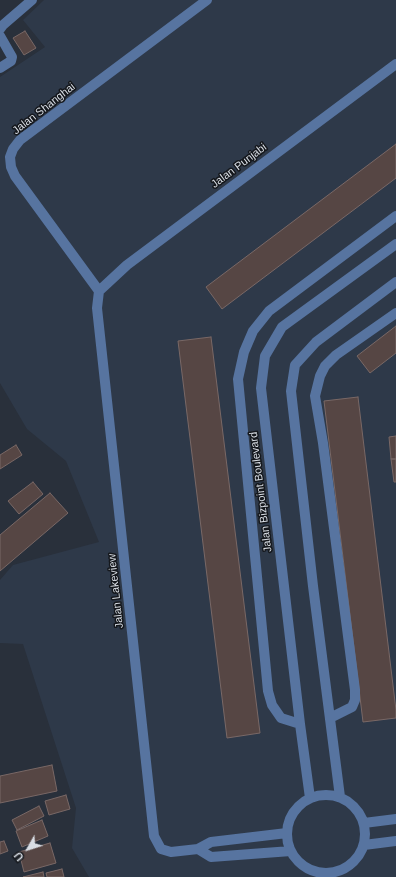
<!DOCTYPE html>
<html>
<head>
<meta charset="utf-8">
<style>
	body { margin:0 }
	#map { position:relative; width:396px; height:877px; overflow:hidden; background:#29303b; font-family:Helvetica,sans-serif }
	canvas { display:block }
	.north { position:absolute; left:8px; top:829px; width:40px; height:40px; -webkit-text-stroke:3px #15181d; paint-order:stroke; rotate:231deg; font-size:11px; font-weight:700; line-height:16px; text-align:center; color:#d9dee5 }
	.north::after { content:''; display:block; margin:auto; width:14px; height:18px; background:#d9dee5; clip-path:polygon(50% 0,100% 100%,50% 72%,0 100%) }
</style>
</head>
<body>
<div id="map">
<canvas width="396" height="877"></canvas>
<div class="north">U</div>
</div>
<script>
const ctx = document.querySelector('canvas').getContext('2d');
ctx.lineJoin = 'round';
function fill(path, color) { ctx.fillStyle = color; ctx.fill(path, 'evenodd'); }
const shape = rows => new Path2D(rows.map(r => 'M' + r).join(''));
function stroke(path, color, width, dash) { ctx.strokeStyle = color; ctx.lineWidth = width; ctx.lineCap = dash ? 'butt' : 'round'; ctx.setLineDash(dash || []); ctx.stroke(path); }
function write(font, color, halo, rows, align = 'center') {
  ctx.font = font + ' Helvetica,sans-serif'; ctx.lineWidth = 3; ctx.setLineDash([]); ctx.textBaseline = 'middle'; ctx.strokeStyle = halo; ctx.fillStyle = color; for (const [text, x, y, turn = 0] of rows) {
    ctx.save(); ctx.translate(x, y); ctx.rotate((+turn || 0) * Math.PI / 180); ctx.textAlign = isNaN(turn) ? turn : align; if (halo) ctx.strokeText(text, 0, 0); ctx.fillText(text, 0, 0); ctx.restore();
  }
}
const built = shape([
	[44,0,396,0,396,877,89,877,72,848,76,808,23,644,0,643,0,580,13,565,99,542,66,461,27,429,0,383,0,77,45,47,23,20]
]);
const building = shape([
	[25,31,36,48,24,55,13,38,25,31],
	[396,144,396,178,222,309,206,287,396,144],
	[396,326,396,353,370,373,357,356,396,326],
	[211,337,260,733,227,738,178,341,211,337],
	[358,397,396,710,396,718,363,722,324,401,358,397],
	[396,436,396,459,391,459,389,437,396,436],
	[16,445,22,455,0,469,0,455,16,445],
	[391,459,396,459,396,482,394,482,391,459],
	[33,482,43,494,19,514,8,501,33,482],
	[50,493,68,513,0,571,0,535,50,493],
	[52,765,57,791,0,803,0,776,52,765],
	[66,795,70,809,49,815,45,801,66,795],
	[39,806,44,816,17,830,12,820,39,806],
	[42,820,48,836,22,847,16,831,42,820],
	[4,841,8,851,0,854,0,842,4,841],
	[50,843,56,863,24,872,19,852,50,843],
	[62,869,64,877,47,877,46,873,62,869],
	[43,872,44,877,23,877,43,872]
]);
const minor = shape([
	[0,29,3,25,32,0],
	[0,36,12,57,11,61,0,68],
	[99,291,97,308,154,836,161,849,171,852,198,849,211,842,287,833],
	[99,291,15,176,11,167,10,157,13,149,20,140,207,0],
	[99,291,127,265,396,64],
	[330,718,352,707,355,700,355,690,323,443,315,396,320,376,325,366,336,355,396,313],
	[300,724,281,718,272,705,268,691,238,379,244,352,253,331,269,311,396,216],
	'287 834a39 39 0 1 1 78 0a39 39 0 1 1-78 0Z',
	[340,797,313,586,291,391,295,365,316,342,396,282],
	[310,798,300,724,261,388,265,356,282,327,396,244],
	[364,823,396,819],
	[364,845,396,841],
	[198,849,211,857,291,851]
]);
const streetNames = [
	["Jalan Shanghai",44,109,-38],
	["Jalan Punjabi",239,166,-37],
	["Jalan Bizpoint Boulevard",261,492,-97],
	["Jalan Lakeview",116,591,-96]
];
fill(built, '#2e3949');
fill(building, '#564644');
stroke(building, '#796866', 1);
stroke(minor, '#5774a0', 10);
write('11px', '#d9dee5', '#15181d', streetNames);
</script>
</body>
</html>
